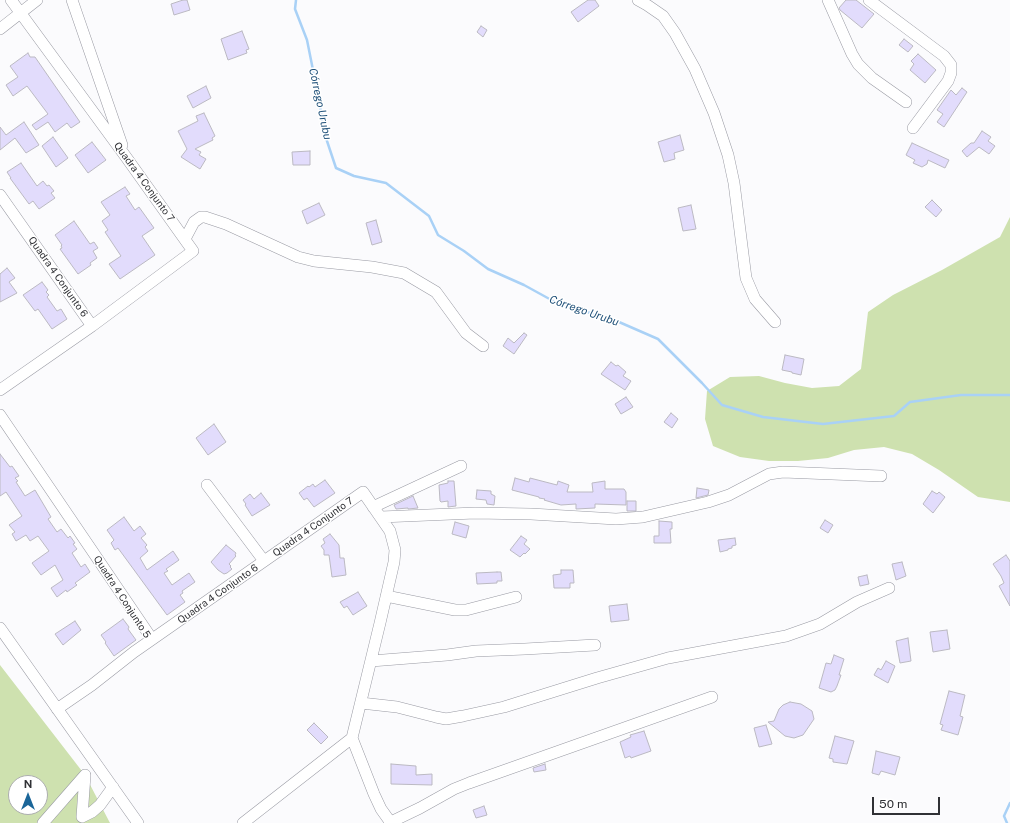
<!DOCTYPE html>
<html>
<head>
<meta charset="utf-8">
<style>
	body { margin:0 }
	#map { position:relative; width:1010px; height:823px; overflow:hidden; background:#fbfbfd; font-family:"Public Sans",sans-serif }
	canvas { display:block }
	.north { position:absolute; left:8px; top:775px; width:40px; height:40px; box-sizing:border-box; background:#fff; border:1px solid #acadae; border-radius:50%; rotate:0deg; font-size:11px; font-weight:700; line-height:16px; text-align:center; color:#303135 }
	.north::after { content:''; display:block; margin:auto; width:14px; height:18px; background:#1b6699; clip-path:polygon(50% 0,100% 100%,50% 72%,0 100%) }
	.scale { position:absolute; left:872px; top:797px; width:68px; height:18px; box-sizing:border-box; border:2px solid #303135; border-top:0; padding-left:5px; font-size:12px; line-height:14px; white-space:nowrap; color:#303135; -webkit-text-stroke:3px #fff; paint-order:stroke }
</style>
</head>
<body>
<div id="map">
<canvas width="1010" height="823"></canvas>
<div class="north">N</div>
<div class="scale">50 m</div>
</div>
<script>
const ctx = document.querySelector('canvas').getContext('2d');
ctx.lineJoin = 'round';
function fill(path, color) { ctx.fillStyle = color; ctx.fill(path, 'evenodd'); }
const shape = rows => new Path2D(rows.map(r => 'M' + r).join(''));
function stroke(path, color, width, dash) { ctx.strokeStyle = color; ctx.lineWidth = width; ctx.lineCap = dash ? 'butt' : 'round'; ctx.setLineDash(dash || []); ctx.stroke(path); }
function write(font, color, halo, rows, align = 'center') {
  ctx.font = font + ' "Public Sans",sans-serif'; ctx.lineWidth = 3; ctx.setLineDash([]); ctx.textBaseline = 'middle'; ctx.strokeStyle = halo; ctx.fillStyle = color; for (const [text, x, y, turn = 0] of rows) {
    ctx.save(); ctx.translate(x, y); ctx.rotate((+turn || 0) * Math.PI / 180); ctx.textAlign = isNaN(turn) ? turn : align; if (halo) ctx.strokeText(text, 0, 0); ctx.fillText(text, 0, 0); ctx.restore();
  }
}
const green = shape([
	[1010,217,1010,502,978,497,939,470,912,454,884,447,854,450,828,458,798,461,769,461,740,457,713,446,705,419,707,391,730,377,759,376,785,383,812,388,839,386,861,369,868,312,893,295,942,270,1000,237],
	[0,665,85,775,110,823,0,823],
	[16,783,40,783,40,807,16,807]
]);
const stream = shape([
	[296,0,295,9,307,40,320,105,324,132,336,168,354,176,386,183,429,216,438,235,464,251,488,269,524,285,555,302,619,322,658,339,702,383,722,405,763,417,823,424,894,416,910,402,961,395,1010,395],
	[1007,823,1004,816,1010,803]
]);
const building = shape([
	[183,0,187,0,190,10,174,15,171,4,183,0],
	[588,0,595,0,599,6,578,22,571,12,588,0],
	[846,0,856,0,874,14,862,28,840,10,839,8,846,0],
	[481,26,487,30,483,37,477,32,481,26],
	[242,31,249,49,246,50,247,53,228,60,221,39,242,31],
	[904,39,913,46,908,52,899,45,904,39],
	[28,53,30,57,35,57,80,122,71,128,67,123,55,132,48,122,36,130,32,125,48,114,27,86,13,96,6,85,18,77,10,66,28,53],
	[918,54,936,70,925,83,910,70,914,64,911,61,918,54],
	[206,86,211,98,193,108,187,96,206,86],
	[962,88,967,92,944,127,937,122,943,114,937,110,951,90,956,95,962,88],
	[204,113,215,136,212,138,213,140,195,149,201,152,199,155,206,159,200,169,181,157,187,149,178,131,198,121,196,116,204,113],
	[24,122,39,145,26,153,15,138,0,150,0,127,6,135,24,122],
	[982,131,991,137,988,141,995,146,989,154,979,147,967,157,962,151,971,143,974,143,982,131],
	[680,135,684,150,674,153,675,159,664,162,658,142,680,135],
	[53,137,68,158,56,167,42,146,53,137],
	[92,142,106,160,88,173,75,155,92,142],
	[912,143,949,160,945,168,928,160,927,164,922,167,913,163,915,160,906,155,912,143],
	[310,151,310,165,293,165,292,152,310,151],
	[21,163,37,186,43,181,47,186,49,185,54,191,51,193,55,198,39,209,33,201,29,204,10,178,11,178,7,172,21,163],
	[125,187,130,194,126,196,135,210,139,207,154,228,142,236,155,255,120,279,109,264,121,256,105,232,108,230,102,221,110,215,101,202,125,187],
	[932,200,942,210,936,217,925,207,932,200],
	[319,203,325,215,307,224,302,211,319,203],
	[691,205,696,229,683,231,678,208,691,205],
	[376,220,382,242,372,245,366,223,376,220],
	[74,221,90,244,94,242,98,248,93,251,97,258,90,263,91,265,78,274,60,249,62,248,61,246,62,245,55,235,74,221],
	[7,268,15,278,9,282,17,293,0,302,0,274,7,268],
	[42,282,48,290,46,292,49,295,47,297,57,311,61,309,67,319,52,329,38,309,35,311,23,295,42,282],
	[524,333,527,335,514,354,503,346,508,338,514,343,524,333],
	[785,355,804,359,801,375,792,373,792,372,782,370,785,355],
	[611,362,616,366,618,365,626,372,623,376,631,381,625,390,601,374,611,362],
	[626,397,633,407,621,414,615,404,626,397],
	[671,413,678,419,672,428,664,422,671,413],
	[214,424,226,442,208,455,196,438,214,424],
	[0,454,10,467,12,466,19,476,15,478,18,481,16,482,25,496,35,490,51,517,48,519,57,532,61,529,68,538,70,536,75,543,73,544,77,549,72,553,81,567,85,564,90,572,75,583,77,585,67,592,66,590,57,597,51,588,63,580,55,565,41,575,32,563,49,551,38,536,30,541,26,535,16,541,12,534,15,532,9,525,22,516,6,492,0,496,0,454],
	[515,478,529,482,530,478,557,485,558,481,569,485,567,492,593,492,592,483,605,481,605,489,624,489,626,492,626,505,595,504,595,508,576,509,576,504,561,505,544,500,545,499,539,498,539,497,512,490,515,478],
	[325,480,335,493,314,507,307,498,304,500,299,493,308,486,309,487,313,484,315,487,325,480],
	[448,481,454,481,456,506,448,507,448,501,441,502,440,501,439,485,448,483,448,481],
	[697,488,709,490,708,495,696,498,697,488],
	[477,490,491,491,491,494,495,496,494,505,487,504,486,500,476,499,477,490],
	[932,491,937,494,939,492,945,497,933,513,923,504,932,491],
	[261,493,270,505,252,516,245,505,246,504,243,500,250,494,254,499,261,493],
	[413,496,418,508,408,509,408,508,396,509,394,505,413,496],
	[627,501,636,501,636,511,627,511,627,501],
	[124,517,134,531,140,526,146,534,141,538,147,545,145,547,148,551,140,558,147,570,173,551,179,560,166,569,168,571,164,573,172,585,189,573,195,582,182,591,183,593,180,595,185,602,167,615,118,548,115,550,111,543,114,540,107,530,124,517],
	[825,520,833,525,828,533,820,528,825,520],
	[659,521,672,522,672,529,670,529,671,543,654,543,654,536,659,536,659,521],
	[455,522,469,526,466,538,452,534,455,522],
	[330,534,339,545,340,558,344,558,346,575,332,577,329,555,324,555,324,550,321,546,325,543,323,539,330,534],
	[521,536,527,540,524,544,530,549,525,554,524,553,520,557,510,550,521,536],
	[735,538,736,545,732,546,732,548,728,549,728,550,720,552,718,540,735,538],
	[226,545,236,553,235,555,236,556,229,564,231,566,230,567,232,569,227,573,224,574,218,570,211,562,226,545],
	[1006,555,1010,561,1010,606,999,586,1004,583,1001,576,993,564,1006,555],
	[902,562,906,576,896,580,892,564,902,562],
	[561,570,573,570,574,583,570,583,570,588,554,588,553,575,561,574,561,570],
	[497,572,501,572,502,581,497,581,497,583,477,584,476,573,497,572],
	[867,575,869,584,860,586,858,577,867,575],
	[358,592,367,606,353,615,347,606,344,608,340,602,358,592],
	[627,604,629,620,611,622,609,606,627,604],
	[123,619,129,627,128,629,136,640,114,656,105,643,106,642,101,635,123,619],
	[75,621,81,630,63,645,55,634,75,621],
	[947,630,950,649,933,652,930,632,947,630],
	[908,638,911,661,900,663,896,641,908,638],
	[834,655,844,659,839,675,841,675,837,686,835,690,831,692,819,688,826,663,831,664,834,655],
	[886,661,895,666,888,683,874,675,878,668,881,670,886,661],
	[949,691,965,695,960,716,963,717,958,735,941,730,943,725,940,724,949,691],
	[790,702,801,704,812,711,814,719,803,735,794,738,785,736,768,722,774,721,779,709,783,705,790,702],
	[314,723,328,737,321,744,307,730,314,723],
	[766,725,772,744,759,747,754,728,766,725],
	[644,731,651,751,631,758,630,756,625,758,620,742,631,737,630,735,644,731],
	[835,736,854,741,847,764,833,762,833,759,829,758,835,736],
	[876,751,900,757,895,775,881,771,879,775,872,773,876,751],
	[391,764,416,766,416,775,432,774,432,785,391,784,391,764],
	[545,764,546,770,534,772,533,768,545,764],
	[484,806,487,815,476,818,473,810,484,806]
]);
const minor = shape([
	[72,0,122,145],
	[638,0,647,5,663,16,675,33,695,69,714,113,728,155,734,183,746,278,755,299,775,322],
	[828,0,852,54,858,64,872,78,906,102],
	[869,0,944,56,951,65,951,73,948,81,913,128],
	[0,29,37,0],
	[0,195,92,326],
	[185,239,194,222,201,217,205,217,226,224,298,257,314,261,372,267,404,273,436,292,466,333,483,346],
	[0,390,92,326,193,251,126,157,11,0],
	[0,415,152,639],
	[207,485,264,561],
	[373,507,461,466],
	[381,517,475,513,531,514,616,519,643,517,708,502,729,495,769,474,783,472,881,476],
	[386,596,455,610,466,610,516,597],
	[0,628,138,823],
	[371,661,447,655,476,651,525,649,595,645],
	[361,703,397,707,436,717,446,719,463,716,504,707,597,678,668,658,786,636,820,624,857,602,889,588],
	[57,709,92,685,134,652,363,492,390,531,395,550,394,562,380,623,352,738,374,794,381,809,391,823],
	[391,822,420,808,454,789,469,783,712,697],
	[43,823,85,775,82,817,92,812,100,805,113,787],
	[243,823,352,738]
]);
const streetNames = [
	["Quadra 4 Conjunto 7",144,182,54],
	["Quadra 4 Conjunto 6",58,277,55],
	["Quadra 4 Conjunto 7",313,527,-35],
	["Quadra 4 Conjunto 6",218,594,-35],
	["Quadra 4 Conjunto 5",122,597,57]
];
const waterNames = [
	["Córrego Urubu",320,104,78],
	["Córrego Urubu",584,311,19]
];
fill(green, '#cee1af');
stroke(stream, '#a9d1f6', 2.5);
fill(building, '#e2dcfc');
stroke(building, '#bbb9c2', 1);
stroke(minor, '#999aa3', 12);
stroke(minor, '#fff', 11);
write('10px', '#303135', '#fff', streetNames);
write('italic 11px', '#205179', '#fff', waterNames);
</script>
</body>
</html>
